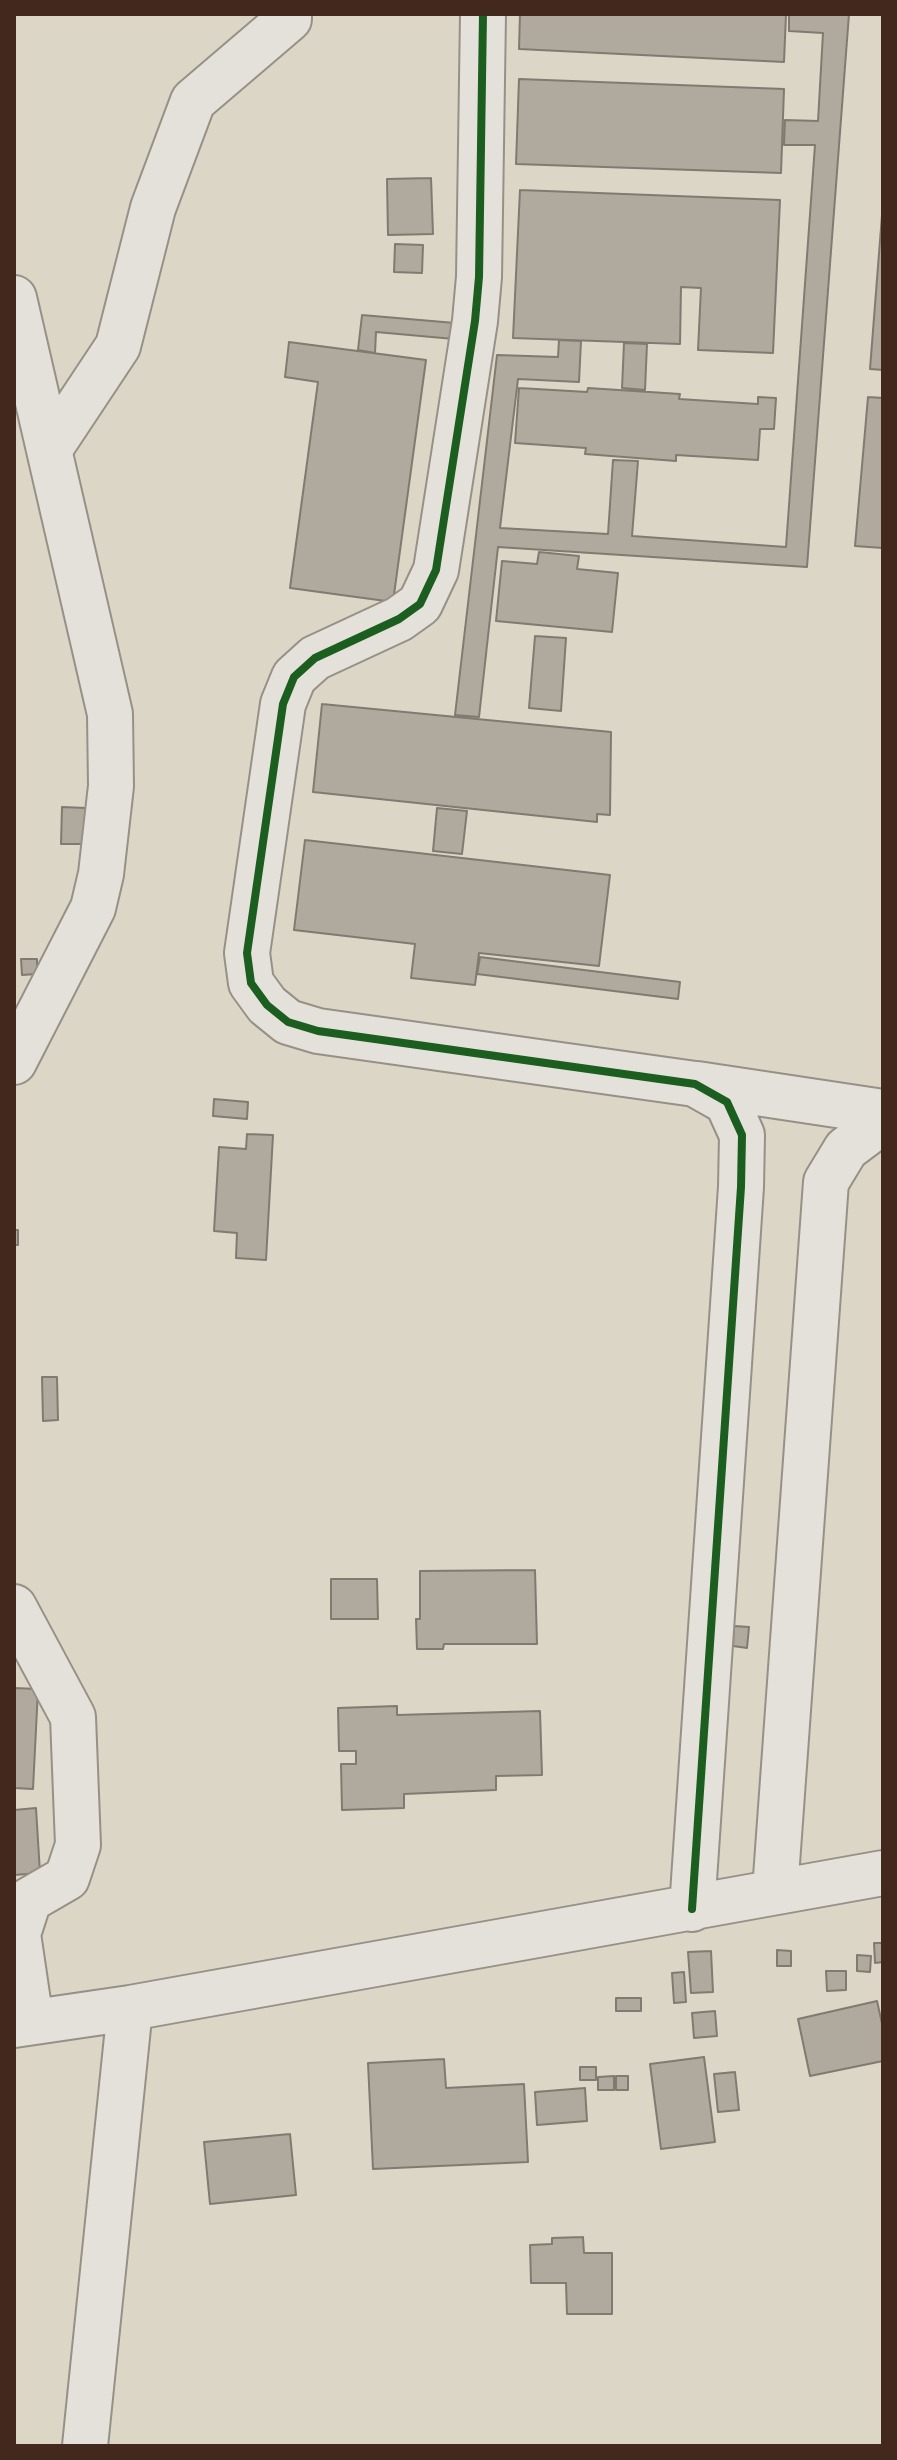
<!DOCTYPE html>
<html>
<head>
<meta charset="utf-8">
<style>
	body { margin:0 }
	#map { position:relative; width:897px; height:2460px; overflow:hidden; background:#dcd6c7; font-family:Cardo,serif }
	canvas { display:block }
	.frame { position:absolute; inset:0; border:16px solid #43291d; pointer-events:none }
</style>
</head>
<body>
<div id="map">
<canvas width="897" height="2460"></canvas>
<div class="frame"></div>
</div>
<script>
const ctx = document.querySelector('canvas').getContext('2d');
ctx.lineJoin = 'round';
function fill(path, color) { ctx.fillStyle = color; ctx.fill(path, 'evenodd'); }
const shape = rows => new Path2D(rows.map(r => 'M' + r).join(''));
function stroke(path, color, width, dash) { ctx.strokeStyle = color; ctx.lineWidth = width; ctx.lineCap = dash ? 'butt' : 'round'; ctx.setLineDash(dash || []); ctx.stroke(path); }
const building = shape([
	[520,14,786,14,784,62,519,49,520,14],
	[789,14,849,14,807,567,498,547,479,717,455,715,497,355,558,357,559,340,581,341,579,382,518,379,500,528,608,534,613,460,638,461,632,536,786,547,815,145,784,145,785,120,818,121,823,33,789,31,789,14],
	[519,79,784,89,781,173,516,164,519,79],
	[431,178,433,234,388,235,387,179,431,178],
	[520,190,780,200,773,353,698,350,701,288,681,287,680,344,513,338,520,190],
	[882,215,883,215,883,370,870,369,882,215],
	[395,244,423,245,422,273,394,272,395,244],
	[362,315,455,323,454,339,376,332,375,353,358,350,362,315],
	[289,342,426,360,393,602,290,588,318,382,285,377,289,342],
	[624,343,647,344,645,390,622,388,624,343],
	[519,388,587,392,588,388,680,394,679,399,758,404,758,397,776,398,774,429,760,429,758,460,676,455,676,461,585,454,586,448,515,443,519,388],
	[868,397,883,398,883,548,855,546,868,397],
	[539,552,579,556,577,569,618,573,612,632,496,621,502,561,537,564,539,552],
	[535,636,566,638,561,711,529,708,535,636],
	[322,704,611,732,610,815,597,814,597,822,313,792,322,704],
	[62,807,86,808,86,844,61,844,62,807],
	[437,808,467,811,462,854,433,851,437,808],
	[305,840,610,875,599,966,479,953,475,985,411,978,415,944,294,930,305,840],
	[480,957,680,982,678,999,477,974,480,957],
	[21,959,37,959,37,974,22,975,21,959],
	[214,1099,248,1102,247,1119,213,1116,214,1099],
	[247,1134,273,1135,266,1260,236,1258,237,1233,214,1231,219,1147,246,1149,247,1134],
	[14,1230,18,1230,18,1245,14,1245,14,1230],
	[42,1377,57,1377,58,1420,43,1421,42,1377],
	[535,1570,537,1644,444,1644,443,1649,417,1649,416,1619,420,1619,420,1571,535,1570],
	[331,1579,377,1579,378,1619,331,1619,331,1579],
	[734,1626,749,1627,747,1648,733,1646,734,1626],
	[14,1688,38,1689,33,1789,14,1788,14,1688],
	[397,1706,397,1715,540,1711,542,1775,496,1776,496,1790,404,1794,404,1808,342,1810,341,1764,356,1764,356,1751,339,1751,338,1708,397,1706],
	[36,1808,40,1873,14,1875,14,1810,36,1808],
	[874,1943,883,1943,883,1962,875,1963,874,1943],
	[777,1950,791,1951,791,1966,777,1966,777,1950],
	[711,1951,713,1992,691,1993,688,1952,711,1951],
	[857,1955,871,1956,870,1972,857,1971,857,1955],
	[826,1971,846,1971,846,1990,827,1991,826,1971],
	[684,1972,686,2002,674,2003,672,1973,684,1972],
	[616,1998,641,1998,641,2011,616,2011,616,1998],
	[877,2001,883,2028,883,2061,810,2076,798,2019,877,2001],
	[715,2011,717,2036,694,2038,692,2013,715,2011],
	[704,2057,715,2142,661,2149,650,2064,704,2057],
	[444,2059,446,2088,524,2084,528,2162,373,2169,368,2063,444,2059],
	[580,2067,596,2067,596,2080,580,2080,580,2067],
	[735,2072,739,2110,718,2112,714,2074,735,2072],
	[614,2076,614,2090,598,2090,598,2077,614,2076],
	[616,2076,628,2076,628,2090,616,2090,616,2076],
	[585,2088,587,2121,537,2125,535,2092,585,2088],
	[290,2134,296,2195,210,2204,204,2142,290,2134],
	[583,2237,584,2253,612,2253,612,2314,567,2314,566,2283,531,2283,530,2245,552,2244,552,2238,583,2237]
]);
const minor = shape([
	[483,14,479,277,475,321,436,570,420,604,399,619,315,658,294,677,283,704,247,953,251,983,267,1005,288,1022,318,1031,695,1084,727,1102,742,1135,741,1187,692,1909],
	[14,298,110,714,111,786,101,874,93,908,14,1062],
	[49,450,118,346,153,208,193,101,289,19,289,14],
	[697,1084,883,1112],
	[14,1607,73,1717,78,1845,67,1878,29,1900,18,1934,31,2022],
	[775,1891,826,1182,846,1149,878,1125,883,1124],
	[14,2025,130,2008,883,1873],
	[85,2446,130,2008]
]);
const cycleway = shape([
	[483,14,479,277,475,321,436,570,420,604,399,619,315,658,294,677,283,704,247,953,251,983,267,1005,288,1022,318,1031,695,1084,727,1102,742,1135,741,1187,692,1909]
]);
fill(building, '#afa99e');
stroke(building, '#817a70', 2);
stroke(minor, '#979087', 48);
stroke(minor, '#e4e1da', 44);
stroke(cycleway, '#1b5e20', 8);
</script>
</body>
</html>
